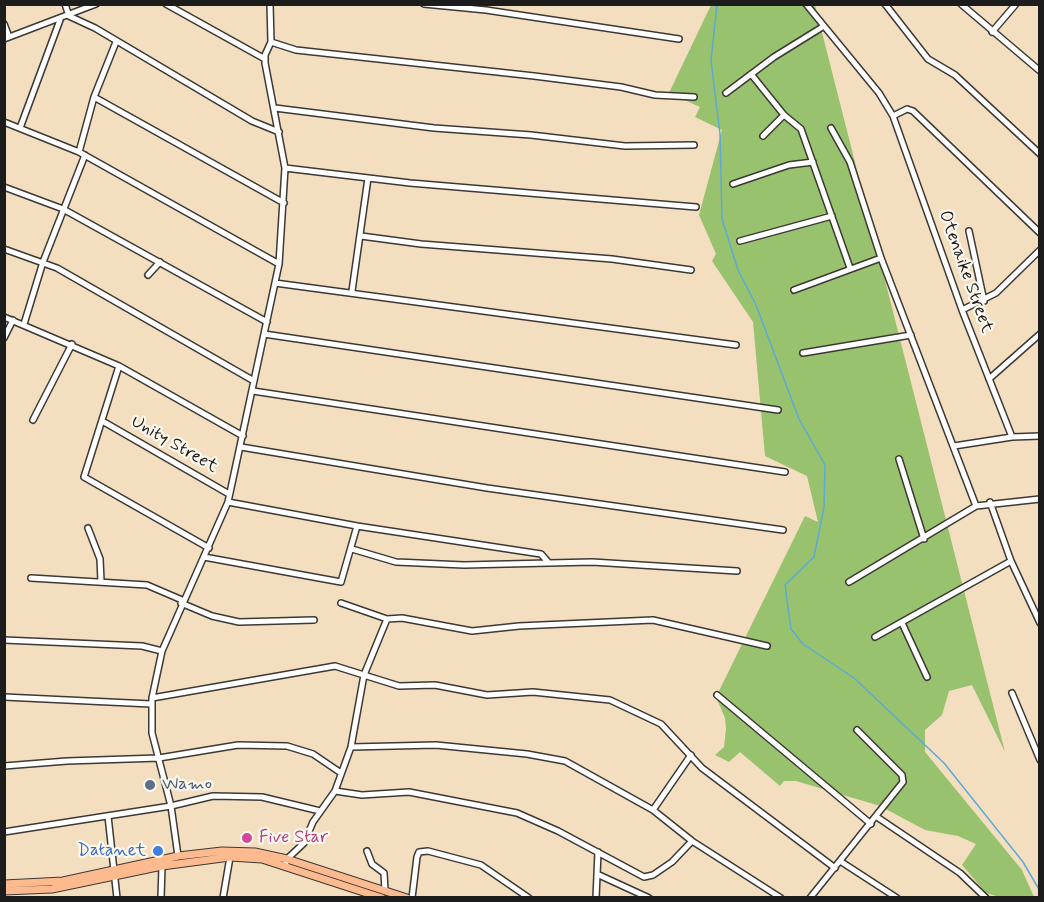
<!DOCTYPE html>
<html>
<head>
<meta charset="utf-8">
<style>
	body { margin:0 }
	#map { position:relative; width:1044px; height:902px; overflow:hidden; background:#f3dec0; font-family:Mynerve,sans-serif }
	canvas { display:block }
	.frame { position:absolute; inset:0; border:6px solid #1c1c1c; pointer-events:none }
</style>
</head>
<body>
<div id="map">
<canvas width="1044" height="902"></canvas>
<div class="frame"></div>
</div>
<script>
const ctx = document.querySelector('canvas').getContext('2d');
ctx.lineJoin = 'round';
function fill(path, color) { ctx.fillStyle = color; ctx.fill(path, 'evenodd'); }
const shape = rows => new Path2D(rows.map(r => 'M' + r).join(''));
function stroke(path, color, width, dash) { ctx.strokeStyle = color; ctx.lineWidth = width; ctx.lineCap = dash ? 'butt' : 'round'; ctx.setLineDash(dash || []); ctx.stroke(path); }
function write(font, color, halo, rows, align = 'center') {
  ctx.font = font + ' Mynerve,sans-serif'; ctx.lineWidth = 4.5; ctx.setLineDash([]); ctx.textBaseline = 'middle'; ctx.strokeStyle = halo; ctx.fillStyle = color; for (const [text, x, y, turn = 0] of rows) {
    ctx.save(); ctx.translate(x, y); ctx.rotate((+turn || 0) * Math.PI / 180); ctx.textAlign = isNaN(turn) ? turn : align; if (halo) ctx.strokeText(text, 0, 0); ctx.fillText(text, 0, 0); ctx.restore();
  }
}
const green = shape([
	[711,5,815,5,1005,752,972,685,949,691,942,715,925,730,925,752,1022,870,1034,897,1000,897,986,893,962,865,976,844,958,836,925,830,880,806,796,781,784,781,780,786,740,752,729,762,715,755,724,747,726,729,725,718,716,697,805,516,818,522,807,476,765,456,753,322,712,261,716,254,699,215,722,130,695,117,700,107,669,93]
]);
const stream = shape([
	[717,4,711,61,720,134,722,219,738,270,756,305,799,419,825,465,824,507,814,557,785,585,791,629,803,644,854,678,944,763,1023,862,1040,891]
]);
const minor = shape([
	[65,4,69,16,95,28,252,121,279,132],
	[166,4,265,59],
	[424,4,486,10,679,39],
	[806,4,824,26],
	[885,4,928,59,955,75,1040,154],
	[961,4,1040,71],
	[4,24,9,37],
	[992,32,1016,4],
	[4,39,96,4],
	[271,42,296,50,534,76,621,87,655,95,694,97],
	[751,74,784,115,801,129,850,268],
	[726,93,774,57,824,26,879,93,893,116,907,109,913,111,1040,233],
	[94,97,284,203],
	[275,108,434,128,531,135,625,146,694,145],
	[893,116,962,310,1012,437],
	[4,122,79,152,279,264],
	[20,128,60,20],
	[831,128,850,162,881,258,976,506],
	[763,136,784,115],
	[79,152,94,97,116,42],
	[285,168,410,183,696,207],
	[733,184,789,165,813,162],
	[4,187,63,209,267,322],
	[969,231,984,301],
	[361,236,421,244,612,259,691,270],
	[740,241,832,216],
	[4,249,57,268,254,381],
	[148,275,160,262],
	[275,283,736,345],
	[794,290,881,258],
	[352,291,368,178],
	[962,310,996,293,1040,250],
	[4,317,119,366,243,436],
	[24,324,43,262,85,155],
	[264,334,778,410],
	[4,338,13,320],
	[803,353,911,335],
	[119,366,84,477,209,548],
	[989,379,1040,334],
	[253,391,785,472],
	[33,420,72,344],
	[104,422,229,494],
	[954,446,1012,437,1040,436],
	[241,447,487,488,783,530],
	[899,459,924,539],
	[228,502,357,526,541,554,548,562],
	[990,502,1011,561,1040,623],
	[88,528,100,559,101,581],
	[352,549,396,562,464,565,592,562,737,571],
	[204,557,341,582,357,526],
	[31,578,147,585,182,600],
	[849,582,976,506,1040,499],
	[181,603,212,616,239,622,314,620],
	[341,603,387,619,402,618,472,631,519,626,653,620,767,646],
	[902,623,927,677],
	[875,637,1011,561],
	[4,640,142,646,162,651],
	[1012,693,1040,760],
	[717,695,871,824],
	[4,697,151,704],
	[152,698,335,666,399,686,435,685,487,695,533,692,610,700,661,724,702,768,835,868],
	[351,747,436,745,527,754,565,761,653,810,692,841,781,898],
	[4,766,67,761,159,758,238,745,287,746,313,754,341,773],
	[335,791,362,795,409,792,517,813,558,831,644,877,653,875,672,862,692,841],
	[653,810,691,755],
	[108,816,117,898],
	[877,817,960,873,986,898],
	[4,832,171,806,213,796,262,797,320,811],
	[367,851,372,864,384,873,385,891],
	[178,856,171,806,152,733,152,698,162,651,228,502,279,264,285,168,265,63,265,55,271,42,270,4],
	[840,861,897,898],
	[285,866,287,859,304,843,313,822,335,791,351,747,364,675,387,619],
	[599,875,649,898],
	[161,898,162,866],
	[223,898,230,857],
	[412,898,417,857,419,852,428,851,481,865,529,898],
	[596,898,598,852],
	[810,898,903,782,902,775,857,730]
]);
const major = shape([
	[4,884,63,881,178,856,222,851,255,852,287,859,407,898],
	[4,891,52,889,162,866,230,857,262,859,382,898]
]);
const markers = [
	[150,785,6,"#5c6f8a"],
	[247,838,6,"#d1479c"],
	[158,851,6,"#3f7fe0"]
];
const streetNames = [
	["Otenaike Street",965,272,70],
	["Unity Street",174,445,30]
];
const serviceNames = [
	["Wamo",162,785]
];
const hotelNames = [
	["Five Star",259,838]
];
const shopNames = [
	["Datanet",146,851]
];
fill(green, '#99c26f');
stroke(stream, '#5caad6', 1.5);
stroke(minor, '#3c3935', 8);
stroke(major, '#3c3935', 9);
stroke(minor, '#fff', 5);
stroke(major, '#fcba8e', 7);
for (const [x, y, r, color] of markers) { const dot = new Path2D(); dot.arc(x, y, r, 0, 2 * Math.PI); ctx.fillStyle = color; ctx.fill(dot); stroke(dot, '#fbf7ec', 2); }
write('18px', '#1c1c1c', '#fbf7ec', streetNames);
write('18px', '#4e5e75', '#fbf7ec', serviceNames, 'left');
write('18px', '#b23c85', '#fbf7ec', hotelNames, 'left');
write('18px', '#366cbe', '#fbf7ec', shopNames, 'right');
</script>
</body>
</html>
